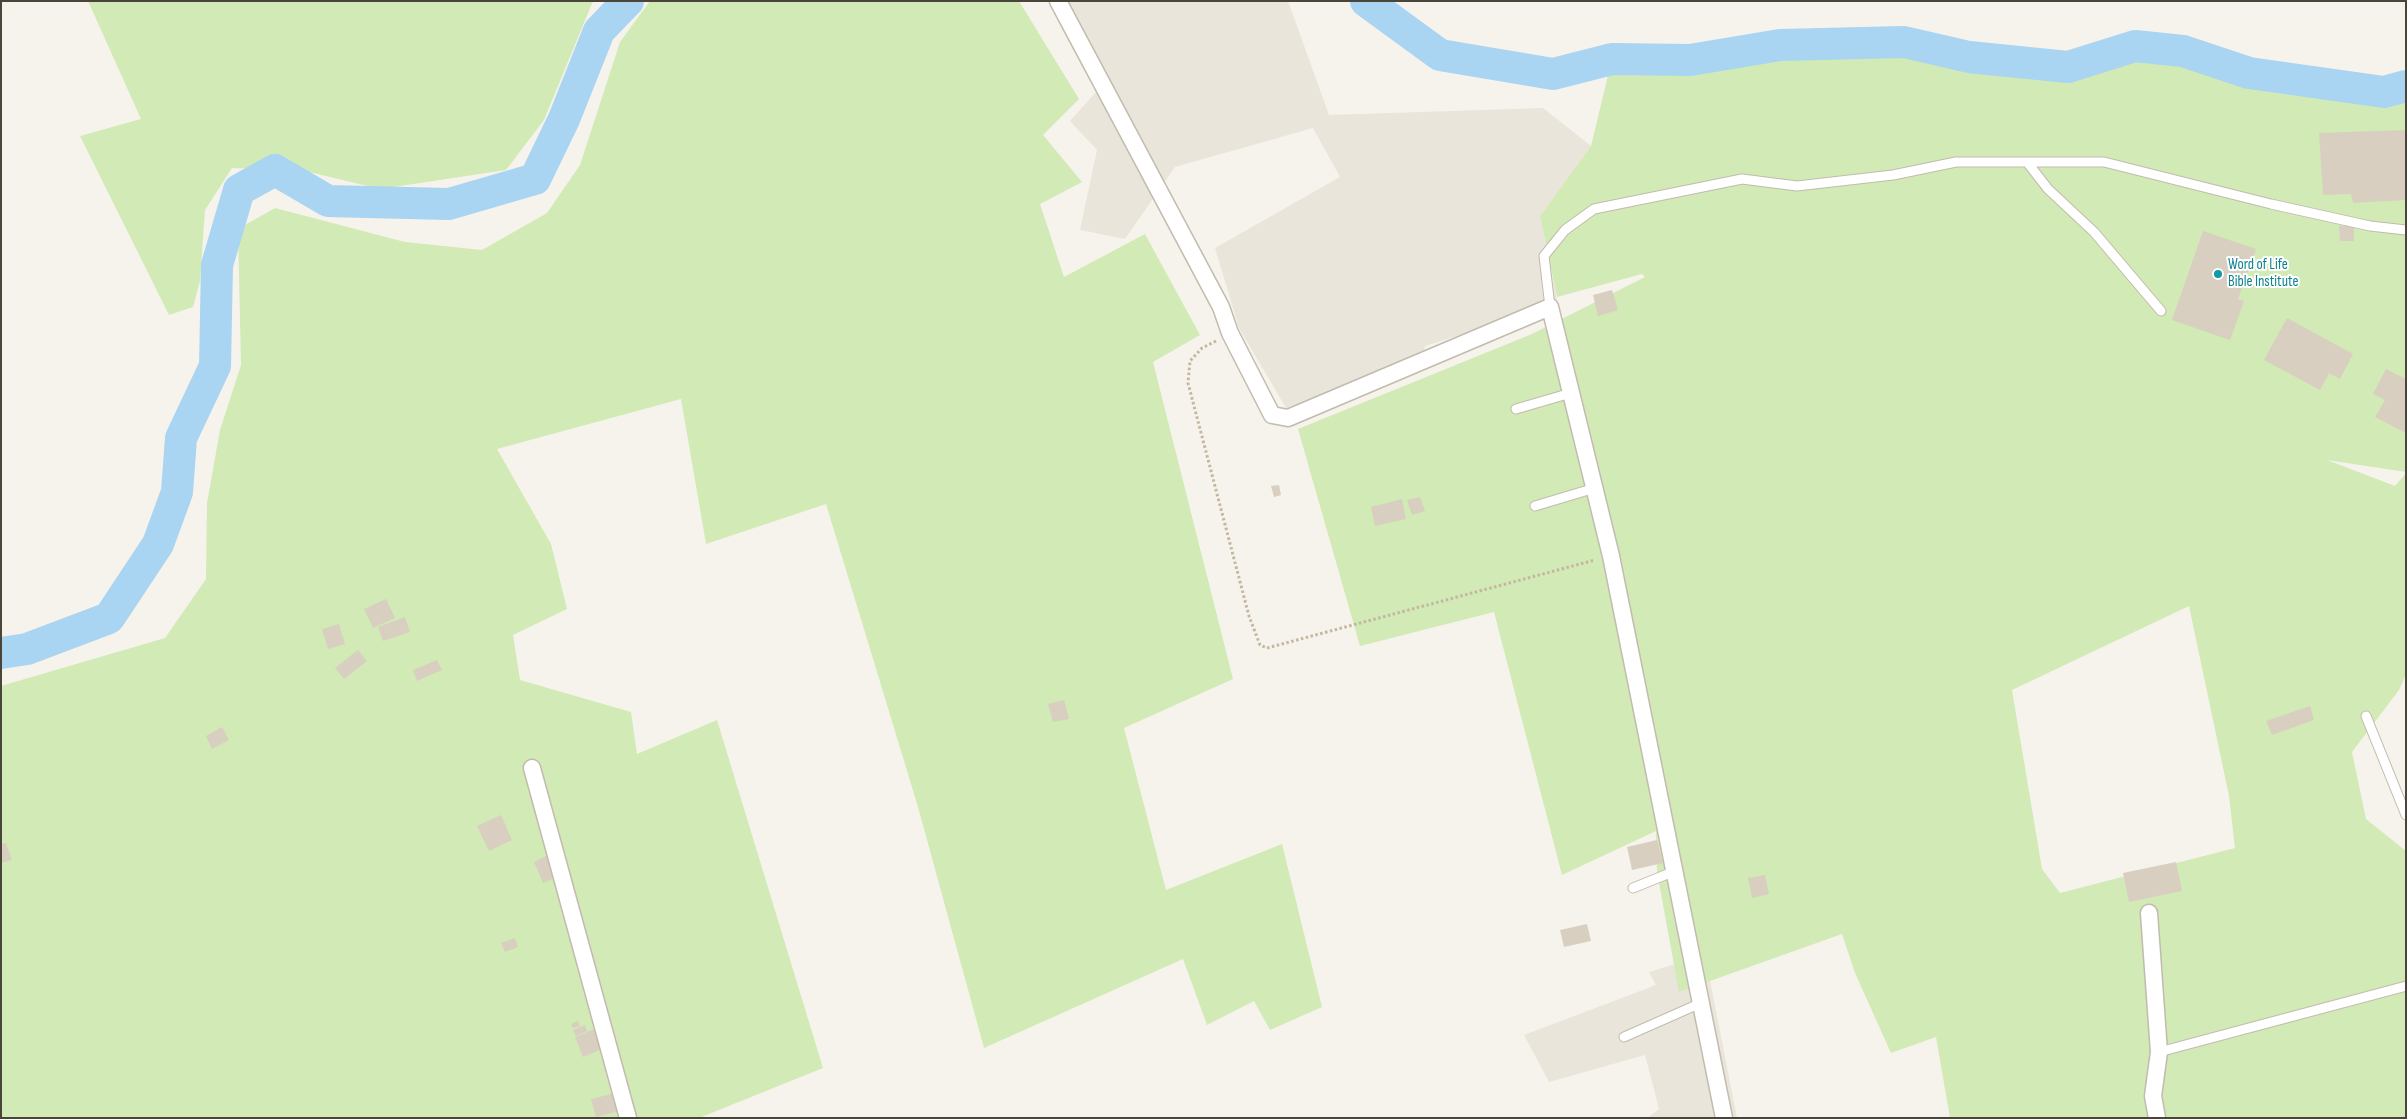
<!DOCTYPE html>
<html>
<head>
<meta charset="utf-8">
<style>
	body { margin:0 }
	#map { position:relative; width:2407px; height:1119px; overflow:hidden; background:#f6f3ec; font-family:"Sofia Sans Condensed",sans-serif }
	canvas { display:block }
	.frame { position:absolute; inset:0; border:2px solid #4b4439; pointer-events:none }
</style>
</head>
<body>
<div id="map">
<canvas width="2407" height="1119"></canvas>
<div class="frame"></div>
</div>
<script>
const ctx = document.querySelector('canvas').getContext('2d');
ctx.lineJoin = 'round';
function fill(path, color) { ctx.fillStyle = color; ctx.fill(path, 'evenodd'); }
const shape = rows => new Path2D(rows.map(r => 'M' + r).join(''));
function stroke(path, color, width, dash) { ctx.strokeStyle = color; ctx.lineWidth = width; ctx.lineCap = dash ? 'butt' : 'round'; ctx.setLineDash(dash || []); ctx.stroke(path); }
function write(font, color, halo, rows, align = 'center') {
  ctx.font = font + ' "Sofia Sans Condensed",sans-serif'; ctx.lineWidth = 4; ctx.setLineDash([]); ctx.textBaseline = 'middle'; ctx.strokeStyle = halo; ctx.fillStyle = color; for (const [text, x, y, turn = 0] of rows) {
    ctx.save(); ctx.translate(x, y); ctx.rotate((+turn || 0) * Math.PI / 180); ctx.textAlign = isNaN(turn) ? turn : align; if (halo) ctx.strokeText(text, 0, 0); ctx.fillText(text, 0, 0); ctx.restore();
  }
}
const residential = shape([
	[1067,1,1288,1,1329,115,1543,108,1591,146,1540,216,1558,304,1425,346,1423,359,1286,408,1239,328,1215,248,1340,177,1313,128,1175,167,1125,239,1080,230,1097,150,1070,121,1097,91],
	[1705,955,1737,1118,1647,1118,1659,1109,1645,1055,1549,1082,1524,1035,1656,985,1649,972]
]);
const green = shape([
	[88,1,593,1,544,120,506,170,380,189,305,171,232,168,205,210,200,281,193,307,169,315,80,136,141,119],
	[650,1,1019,1,1079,99,1043,135,1082,182,1040,204,1064,277,1145,234,1200,335,1153,362,1233,679,1124,728,1166,890,1282,844,1322,1007,1270,1030,1254,1001,1207,1025,1183,959,984,1048,918,807,826,504,706,544,681,399,497,449,551,544,567,609,513,635,520,680,631,712,637,754,717,720,823,1068,699,1118,1,1118,1,686,165,638,206,579,207,503,220,430,241,365,238,229,275,208,405,242,482,250,547,213,580,165,620,42],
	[1904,42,2068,67,2135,46,2183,51,2249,73,2384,92,2406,86,2406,472,2327,460,2395,486,2406,473,2406,674,2399,690,2352,752,2366,819,2406,851,2406,1118,1950,1118,1936,1037,1891,1053,1855,973,1842,934,1679,992,1657,872,1656,831,1562,875,1494,612,1360,646,1298,429,1532,334,1645,277,1642,274,1557,297,1540,216,1591,146,1612,59,1690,60,1780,45],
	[2189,606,2229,796,2235,848,2060,893,2042,869,2012,690]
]);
const river = shape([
	[1366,1,1440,55,1553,74,1612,59,1690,60,1780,45,1904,42,1969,57,2068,67,2135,46,2183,51,2249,73,2384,92,2406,86],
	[1,653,27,649,109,618,158,544,177,492,181,438,215,366,217,265,239,190,275,170,328,201,449,204,535,179,564,119,599,31,628,1]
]);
const building = shape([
	[2406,130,2406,200,2353,203,2351,194,2323,195,2319,133],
	[2339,226,2354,226,2354,241,2340,241],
	[2203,231,2256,249,2238,299,2244,301,2230,340,2172,320],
	[1612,290,1618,310,1598,316,1593,295],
	[2287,318,2353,354,2340,379,2329,373,2320,390,2264,360],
	[2386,369,2406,379,2406,433,2375,417,2385,400,2373,394],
	[1279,485,1281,495,1274,497,1271,486],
	[1420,497,1425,511,1412,515,1407,500],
	[1402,499,1406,519,1375,526,1371,507],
	[386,599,395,618,373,628,364,609],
	[405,617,410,632,383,641,378,627],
	[339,624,345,644,328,649,322,629],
	[358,650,367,661,344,679,335,668],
	[437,660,442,670,417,681,413,670],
	[1064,700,1069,719,1053,722,1048,704],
	[2310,706,2314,720,2272,735,2266,721],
	[222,727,229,740,212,749,206,736],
	[501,815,512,840,489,851,477,826],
	[1657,840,1663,863,1632,870,1627,847],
	[6,843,12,860,1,863,1,844],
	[550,854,560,876,543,883,534,862],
	[2176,862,2182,891,2129,902,2123,873],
	[1765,875,1769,894,1752,898,1748,878],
	[1587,924,1591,941,1564,947,1560,930],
	[515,938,518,947,505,952,501,943],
	[578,1021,580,1026,573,1028,571,1024],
	[585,1025,587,1031,576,1036,573,1030],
	[594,1029,602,1049,583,1057,575,1037],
	[619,1092,623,1110,596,1117,591,1099]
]);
const path = shape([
	[1216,341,1202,348,1190,361,1188,383,1249,616,1260,645,1267,648,1595,560]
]);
const lane = shape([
	[2027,162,2048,189,2094,232,2161,311],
	[1550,307,1544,256,1565,230,1594,209,1742,179,1797,186,1893,175,1956,162,2104,162,2271,204,2370,226,2406,230],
	[1516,409,1571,393],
	[1535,506,1595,488],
	[2366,716,2406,815],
	[1633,888,1675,871],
	[1624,1037,1701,1003],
	[2159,1052,2406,986]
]);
const street = shape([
	[1058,1,1221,307,1230,333,1272,415,1288,418,1550,307,1611,556,1724,1118],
	[532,768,628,1118],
	[2149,913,2159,1052,2153,1096,2157,1118]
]);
const markers = [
	[2218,274,5,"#0f9aa8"]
];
const cultureNames = [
	["Word of Life",2228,265],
	["Bible Institute",2228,282]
];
fill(residential, '#eae5da');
fill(green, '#d2eab5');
stroke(river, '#a9d4f2', 32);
fill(building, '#d8cfc1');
stroke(lane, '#c2bbae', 11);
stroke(street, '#c2bbae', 19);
stroke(path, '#c4b79f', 3, [2.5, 2.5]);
stroke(lane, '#fff', 9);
stroke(street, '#fff', 16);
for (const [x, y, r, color] of markers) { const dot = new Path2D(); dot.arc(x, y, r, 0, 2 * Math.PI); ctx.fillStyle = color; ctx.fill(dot); stroke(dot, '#fff', 2); }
write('15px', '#0d838f', '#fff', cultureNames, 'left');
</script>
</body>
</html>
